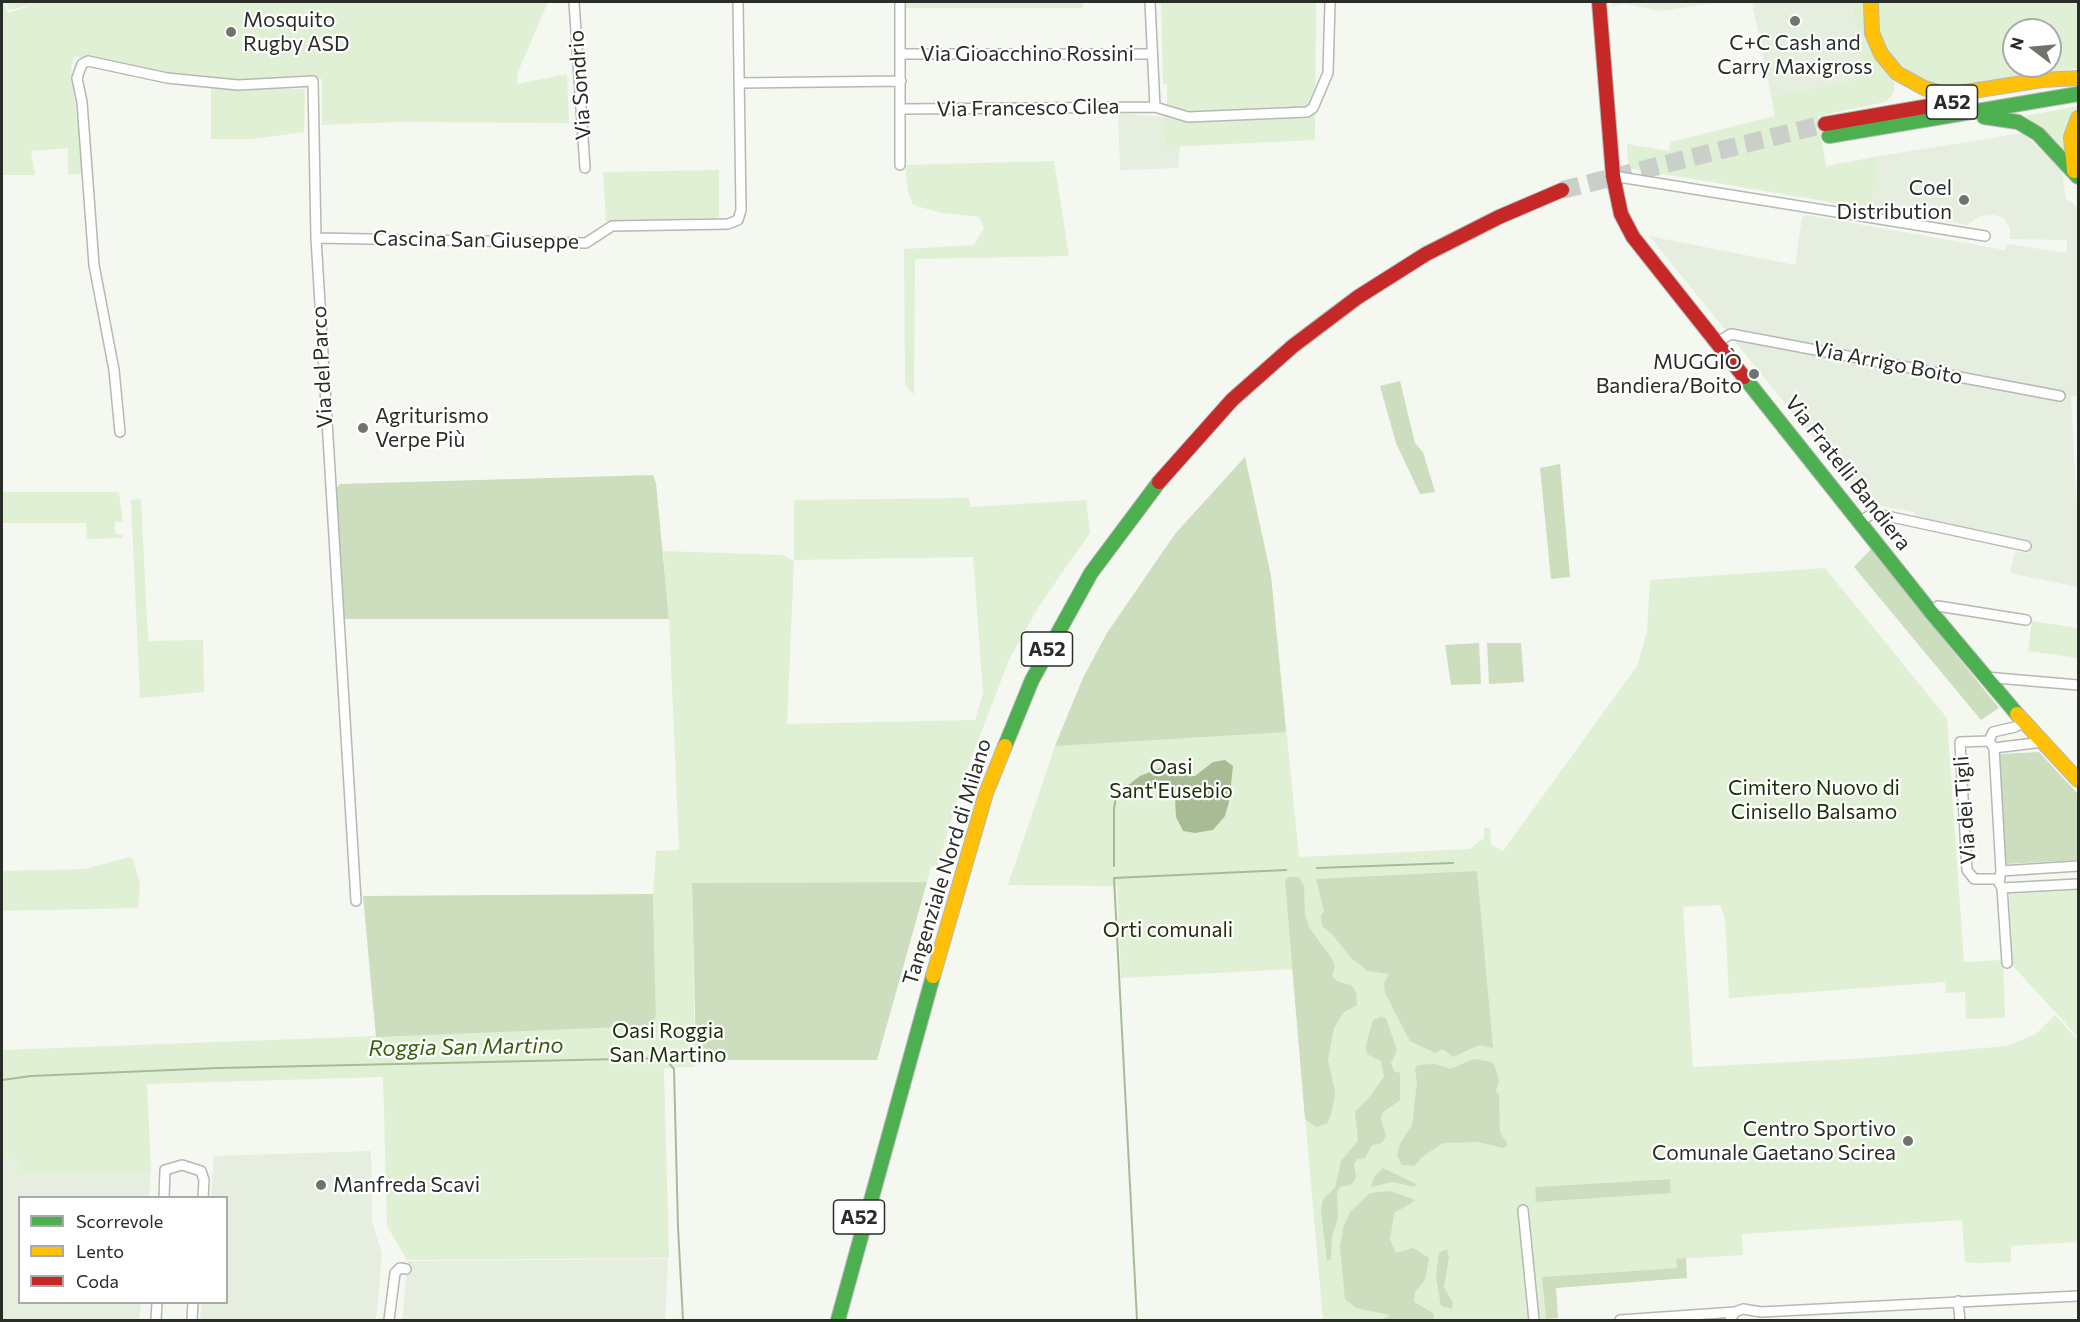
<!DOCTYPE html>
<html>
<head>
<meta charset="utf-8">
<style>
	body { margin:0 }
	#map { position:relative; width:2080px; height:1322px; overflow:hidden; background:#f4f8f1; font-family:Commissioner,sans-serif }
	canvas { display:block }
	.frame { position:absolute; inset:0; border:3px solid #292c27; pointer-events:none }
	.legend { position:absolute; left:18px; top:1196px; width:210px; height:108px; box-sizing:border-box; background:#fff; border:2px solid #a9aba9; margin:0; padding:8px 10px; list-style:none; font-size:18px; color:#292c27 }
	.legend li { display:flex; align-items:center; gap:12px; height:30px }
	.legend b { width:30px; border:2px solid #a9aba9 }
	.north { position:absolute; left:2002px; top:18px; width:60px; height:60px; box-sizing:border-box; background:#fff; border:2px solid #a9aba9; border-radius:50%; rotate:286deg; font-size:16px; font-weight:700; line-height:24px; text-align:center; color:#292c27 }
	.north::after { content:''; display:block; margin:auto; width:21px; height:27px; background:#70736e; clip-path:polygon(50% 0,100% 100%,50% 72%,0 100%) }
</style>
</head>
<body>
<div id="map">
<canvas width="2080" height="1322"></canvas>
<div class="frame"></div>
<ul class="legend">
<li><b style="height:8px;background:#4caf50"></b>Scorrevole</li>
<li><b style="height:8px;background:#ffc107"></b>Lento</li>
<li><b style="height:8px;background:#c62828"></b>Coda</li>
</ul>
<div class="north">N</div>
</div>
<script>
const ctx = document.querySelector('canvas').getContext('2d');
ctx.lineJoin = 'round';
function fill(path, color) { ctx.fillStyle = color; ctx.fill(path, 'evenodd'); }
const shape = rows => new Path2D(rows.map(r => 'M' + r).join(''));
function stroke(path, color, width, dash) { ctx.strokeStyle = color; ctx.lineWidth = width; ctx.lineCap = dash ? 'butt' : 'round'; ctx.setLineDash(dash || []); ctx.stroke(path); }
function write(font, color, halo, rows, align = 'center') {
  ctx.font = font + ' Commissioner,sans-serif'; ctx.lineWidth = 4.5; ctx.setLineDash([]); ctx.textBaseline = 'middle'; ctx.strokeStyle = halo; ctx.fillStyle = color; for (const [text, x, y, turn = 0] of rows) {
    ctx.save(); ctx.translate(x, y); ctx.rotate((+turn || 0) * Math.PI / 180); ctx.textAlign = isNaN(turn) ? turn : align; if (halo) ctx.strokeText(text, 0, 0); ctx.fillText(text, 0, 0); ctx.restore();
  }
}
const built = shape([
	[1611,2,1720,2,1662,11,1624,4,1611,7],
	[1752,2,1851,2,1865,78,1771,96],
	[1118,113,1163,117,1165,147,1180,146,1178,168,1120,170],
	[2023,133,2062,170,2066,199,2078,207,2078,396,2071,397,2078,526,2078,587,2010,573,2015,551,2029,553,2032,542,1914,520,1915,512,1867,504,1649,236,1795,265,1802,218,1807,215,2005,250,2007,244,2067,253,2067,240,2010,239,2010,228,2004,218,1994,215,1980,216,1967,225,1871,209,1880,156],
	[2,1114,2,1159,18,1160,19,1174,151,1171,149,1197,20,1198,20,1302,141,1303,139,1320,2,1320],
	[371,1151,372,1221,382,1254,376,1320,200,1320,202,1303,226,1302,226,1198,211,1197,214,1156],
	[668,1259,665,1320,402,1320,408,1261]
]);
const green = shape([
	[2,2,4,2,8,13,36,4,9,10,6,2,548,2,518,72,517,84,567,74,569,123,397,122,322,125,322,79,238,81,162,74,74,56,71,69,84,173,68,175,68,148,31,151,35,175,2,175],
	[906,2,1083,2,1083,8,906,8],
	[1161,2,1316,2,1315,140,1165,147,1163,117,1167,109,1167,85,1163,84],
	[1851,2,1865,2,1873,55,1894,82,1894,90,1891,97,1885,102,1818,116,1826,166,1880,156,1871,209,1628,168,1627,144,1669,151,1671,142,1775,116,1771,96,1865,78],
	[1879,2,2078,2,2078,68,1949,90,1925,85,1889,54,1880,36],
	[2014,30,2050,30,2050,66,2014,66],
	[211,87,305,89,304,132,254,139,211,139],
	[2078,106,2065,152,2025,116],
	[1054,161,1069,256,915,259,914,394,908,389,905,381,904,249,974,245,984,228,979,217,942,213,913,205,908,192,905,165],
	[719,170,719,218,606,221,603,172],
	[1245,457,1271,576,1299,857,1470,849,1484,838,1484,828,1490,828,1491,844,1503,851,1637,666,1647,632,1650,580,1825,568,1947,718,1964,962,2003,960,2005,1018,1966,1019,1965,992,1946,993,1945,982,1729,998,1725,918,1720,905,1683,907,1693,1067,1869,1058,2007,1046,2036,1034,2055,1015,2078,1040,2078,1242,2011,1246,2011,1262,1976,1263,1965,1262,1962,1220,1742,1234,1743,1255,1677,1259,1677,1268,1543,1277,1546,1319,1323,1320,1292,969,1121,978,1117,886,1008,885,1055,746,1083,678,1107,633,1175,534],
	[1670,1179,1671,1192,1536,1202,1535,1187],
	[2,492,119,492,123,522,115,522,115,534,123,535,122,538,87,539,86,523,2,523],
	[969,498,970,507,1086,500,1090,533,1039,606,1009,660,964,777,938,865,931,867,927,882,692,884,695,1067,664,1068,669,1258,407,1260,387,1226,383,1077,147,1084,151,1171,18,1174,18,1160,2,1159,2,1050,648,1026,656,1017,653,894,656,851,679,850,669,618,663,551,783,555,794,561,787,724,975,720,983,693,973,557,794,560,794,500],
	[141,499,148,641,203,640,204,692,140,698,131,500],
	[2032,621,2078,628,2078,658,2028,651],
	[129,857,133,859,140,883,138,908,2,911,2,871,85,869],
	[2078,890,2078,1037,2012,965,2009,894]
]);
const forest = shape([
	[1400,381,1415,443,1423,452,1435,492,1420,494,1396,443,1380,386],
	[1245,457,1271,576,1286,732,1055,746,1083,678,1107,633,1175,534],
	[1560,464,1570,577,1551,579,1540,468],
	[653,475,656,483,669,619,344,619,335,489,340,484],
	[1871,549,1999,708,1981,720,1854,567],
	[1479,643,1481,684,1451,685,1445,645],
	[1487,643,1521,643,1524,682,1489,684],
	[2039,752,2078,794,2078,860,2005,864,2000,754],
	[1477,871,1493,1048,1479,1045,1453,1057,1443,1049,1435,1053,1410,1041,1385,993,1384,983,1389,974,1368,971,1351,958,1332,934,1322,926,1321,916,1324,911,1316,879],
	[1289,877,1299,877,1304,886,1305,915,1309,927,1332,959,1335,966,1332,977,1339,982,1351,985,1356,992,1357,1005,1344,1012,1334,1028,1328,1060,1335,1092,1332,1111,1327,1124,1316,1127,1305,1119,1285,880],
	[927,882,877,1060,696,1060,692,883],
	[653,894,656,1017,648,1026,376,1037,363,896],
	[1380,1017,1386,1018,1397,1050,1391,1063,1394,1071,1400,1073,1400,1100,1382,1113,1381,1119,1386,1136,1382,1143,1372,1145,1365,1158,1357,1159,1354,1164,1356,1178,1351,1185,1340,1187,1337,1192,1338,1218,1332,1237,1331,1259,1327,1261,1321,1211,1323,1199,1335,1188,1341,1161,1358,1141,1355,1112,1368,1099,1384,1077,1381,1061,1367,1054,1366,1045,1373,1020],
	[1474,1059,1492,1062,1495,1067,1499,1080,1496,1091,1499,1094,1500,1132,1508,1145,1503,1148,1478,1142,1443,1143,1422,1157,1414,1166,1402,1165,1397,1156,1400,1144,1412,1125,1417,1082,1415,1070,1417,1065,1435,1064,1450,1069],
	[1383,1168,1416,1184,1415,1187,1392,1182,1371,1187,1374,1177],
	[1670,1179,1671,1193,1536,1202,1535,1187],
	[1390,1191,1416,1200,1394,1213,1390,1240,1396,1253,1413,1248,1429,1258,1425,1280,1415,1292,1414,1302,1433,1313,1435,1320,1381,1320,1390,1315,1356,1308,1345,1299,1340,1247,1343,1228,1350,1212,1370,1193],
	[1447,1249,1449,1257,1444,1287,1453,1303,1452,1309,1441,1306,1436,1278,1438,1257,1440,1252],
	[1686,1258,1687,1278,1556,1288,1558,1318,1546,1319,1542,1277,1677,1268,1676,1259]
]);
const water = shape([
	[1225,760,1233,766,1229,802,1225,816,1213,830,1195,833,1183,831,1176,817,1175,798,1169,791,1149,789,1136,793,1132,787,1132,782,1140,776,1160,768,1170,767,1189,776,1195,776,1213,762]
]);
const stream = shape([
	[1122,789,1132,784],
	[1114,866,1114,809,1117,789],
	[1317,868,1453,863],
	[2,1080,31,1076,218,1068,665,1058,674,1069,678,1227,683,1320],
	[1137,1320,1114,878,1286,870]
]);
const highwayTunnel = shape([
	[1562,190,1825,124]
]);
const street = shape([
	[574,2,585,168],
	[900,2,900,165],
	[1150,2,1155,107],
	[901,54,1152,54],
	[739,83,901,81],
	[901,109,1155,107,1188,117,1307,112,1313,108,1328,73,1330,2],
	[1613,176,1985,236],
	[316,238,586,243,612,226,728,224,738,220,741,210,738,2],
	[1717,342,1731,334,2060,396],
	[120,432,114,370,94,265,82,102,77,78,82,64,88,61,167,78,238,85,313,81,316,238,356,901],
	[1860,522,1873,513,2026,546],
	[1931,612,1938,606,2026,620],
	[1985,677,2078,685],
	[1989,741,1994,748,2001,871,1999,883,2002,888,2007,963],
	[1989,741,1960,742,1967,870,1974,879,1999,879],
	[1989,741,1993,732,2015,727,2024,722],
	[1994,748,2043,742],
	[2001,871,2078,866],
	[2002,888,2078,884],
	[164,1198,165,1170,182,1165,201,1171,204,1180,203,1198],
	[1523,1210,1534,1320],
	[1958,1301,1960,1320],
	[156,1320,157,1302],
	[192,1320,193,1302],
	[389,1320,395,1273,400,1268,406,1269],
	[1620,1320,1735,1312],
	[1730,1320,1735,1312,1743,1309,1761,1312,2078,1296]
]);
const fast = shape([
	[1984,117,2018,122,2038,134,2078,177],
	[1829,136,2078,94],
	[1744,377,1931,612,2017,714],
	[1005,746,1032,680,1091,573,1159,482],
	[838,1320,933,976]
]);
const slow = shape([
	[1871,2,1872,33,1881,54,1897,73,1924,88,1947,95,2042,80,2078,78],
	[2074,171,2071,137,2078,118],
	[2017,714,2078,780],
	[933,976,986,793,1005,746]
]);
const jam = shape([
	[1599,2,1613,176,1621,214,1633,237,1744,377],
	[1825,124,1958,101],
	[1159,482,1232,400,1293,346,1358,297,1426,254,1499,217,1562,190]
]);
const markers = [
	[1795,21,6,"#70736e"],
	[231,32,6,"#70736e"],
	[1964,200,6,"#70736e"],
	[1754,374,6,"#70736e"],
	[363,428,6,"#70736e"],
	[1908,1141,6,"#70736e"],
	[321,1185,6,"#70736e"]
];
const shields = [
	[1952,102,51],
	[1047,649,51],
	[859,1217,51]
];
const shieldNames = [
	["A52",1952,102],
	["A52",1047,649],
	["A52",859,1217]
];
const poiNames = [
	["Mosquito",243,20],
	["Rugby ASD",243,44],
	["C+C Cash and",1795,43,"center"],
	["Carry Maxigross",1795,67,"center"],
	["Coel",1952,188,"right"],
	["Distribution",1952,212,"right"],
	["MUGGIÒ",1742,362,"right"],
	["Bandiera/Boito",1742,386,"right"],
	["Agriturismo",375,416],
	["Verpe Più",375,440],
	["Centro Sportivo",1896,1129,"right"],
	["Comunale Gaetano Scirea",1896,1153,"right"],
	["Manfreda Scavi",333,1185]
];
const streetNames = [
	["Via Gioacchino Rossini",1027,54],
	["Via Sondrio",580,85,-94],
	["Via Francesco Cilea",1028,108,-1],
	["Cascina San Giuseppe",476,240,1],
	["Via Arrigo Boito",1888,363,11],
	["Via del Parco",322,367,-93],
	["Via Fratelli Bandiera",1848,473,52],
	["Via dei Tigli",1965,810,-94],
	["Tangenziale Nord di Milano",947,862,-73]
];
const parkNames = [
	["Oasi",1171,767],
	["Sant'Eusebio",1171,791],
	["Cimitero Nuovo di",1814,788],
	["Cinisello Balsamo",1814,812],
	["Orti comunali",1168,930],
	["Oasi Roggia",668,1031],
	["San Martino",668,1055]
];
const waterNames = [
	["Roggia San Martino",466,1047,-1]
];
fill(built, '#e6eee0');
fill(green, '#e0f0d4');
fill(forest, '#ccdebd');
fill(water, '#a7bc95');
stroke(stream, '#a7bc95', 2);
stroke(highwayTunnel, '#cbcfc9', 18, [18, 9]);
stroke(street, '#b5b8b3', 12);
stroke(fast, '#b5b8b3', 16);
stroke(slow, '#b5b8b3', 16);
stroke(jam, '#b5b8b3', 16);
stroke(street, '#fdfefd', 9);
stroke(fast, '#4caf50', 14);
stroke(slow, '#ffc107', 14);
stroke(jam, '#c62828', 14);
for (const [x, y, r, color] of markers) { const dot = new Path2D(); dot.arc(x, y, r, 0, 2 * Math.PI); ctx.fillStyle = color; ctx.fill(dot); stroke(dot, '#fff', 2); }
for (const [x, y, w] of shields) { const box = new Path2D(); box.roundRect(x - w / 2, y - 17, w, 34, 4.5); ctx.fillStyle = '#fff'; ctx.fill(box); stroke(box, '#292c27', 1.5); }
write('bold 20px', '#292c27', null, shieldNames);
write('21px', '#292c27', '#fff', poiNames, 'left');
write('21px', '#292c27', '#fff', streetNames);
write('21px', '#1d2f07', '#fff', parkNames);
write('italic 22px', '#395b0b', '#fff', waterNames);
</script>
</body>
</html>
